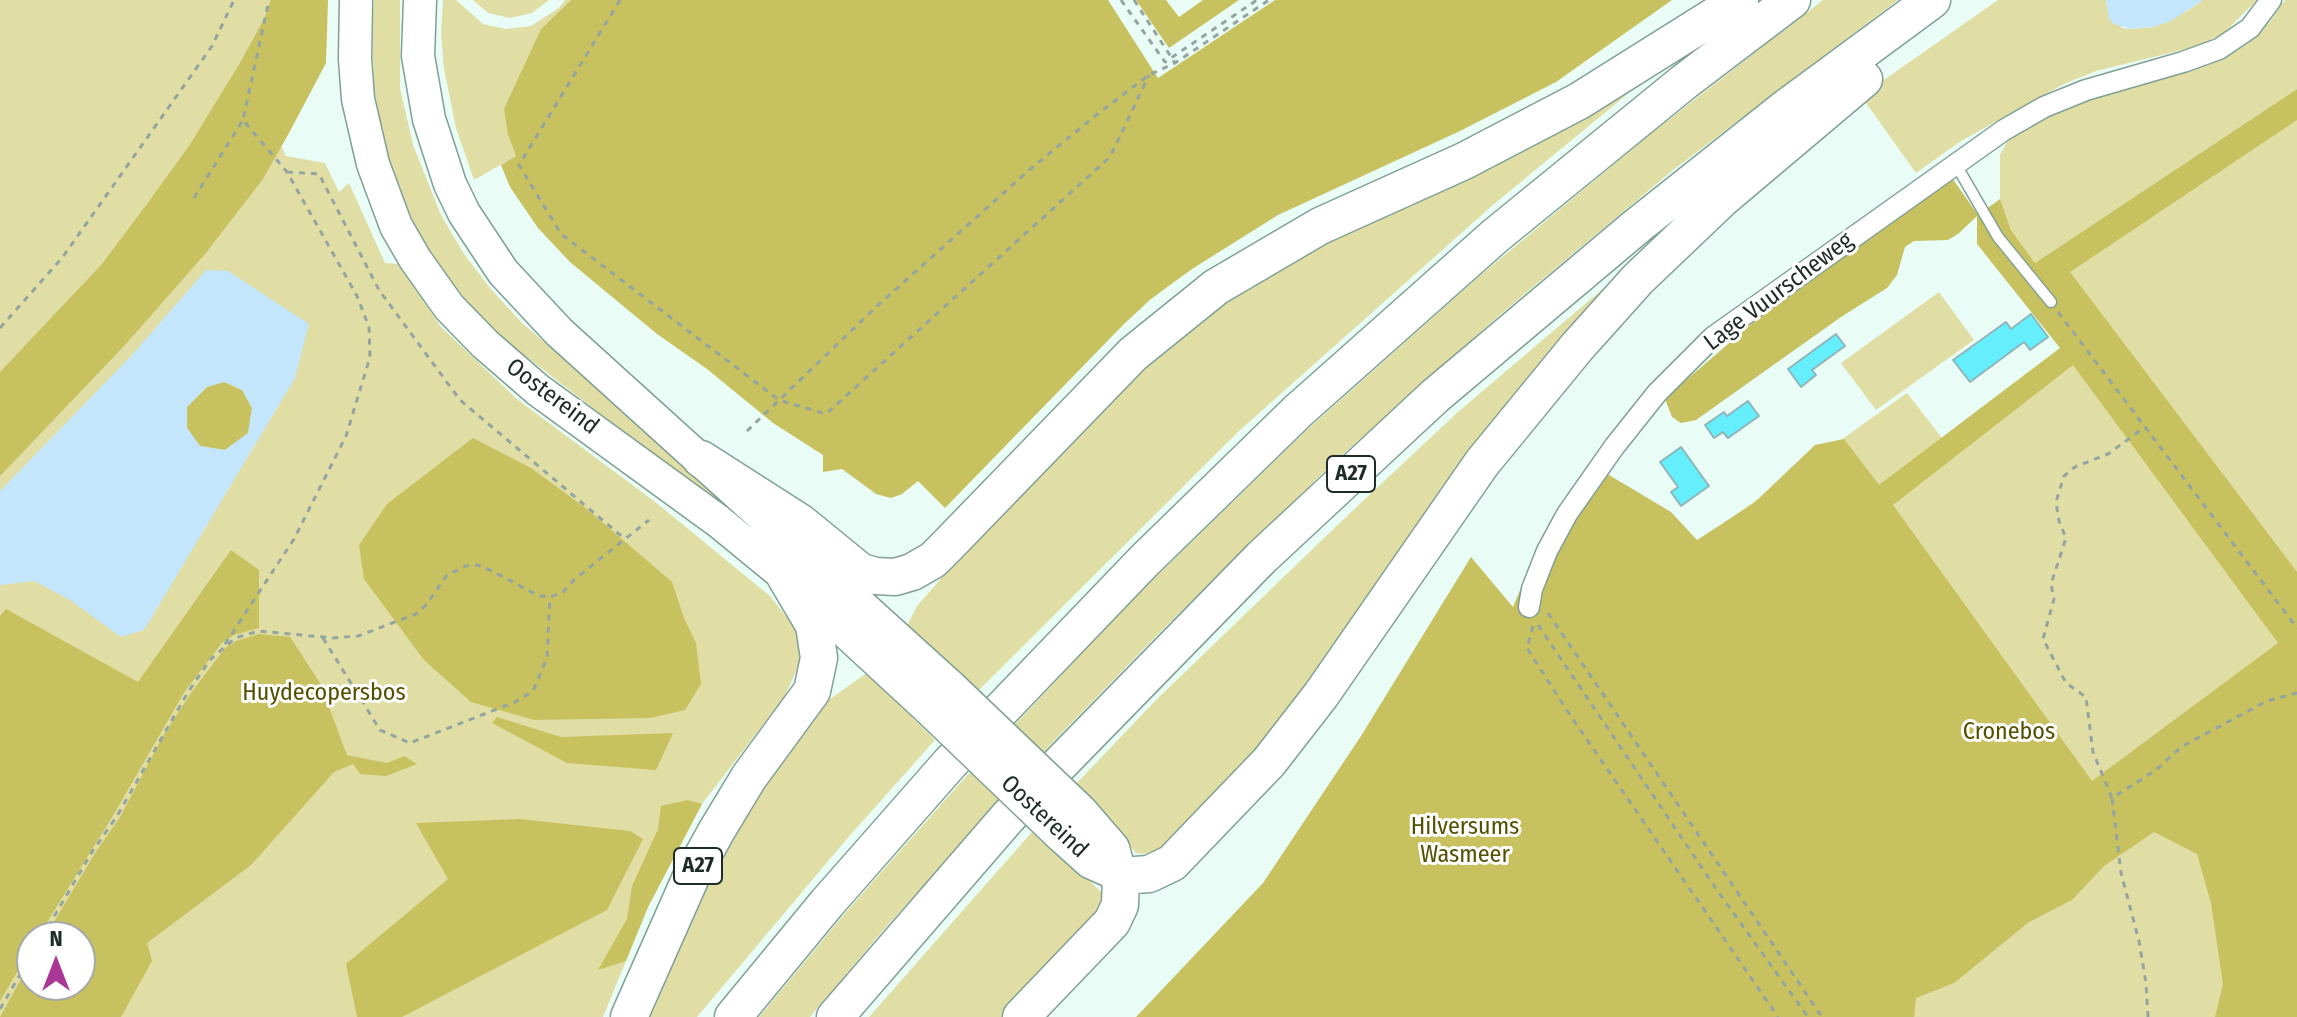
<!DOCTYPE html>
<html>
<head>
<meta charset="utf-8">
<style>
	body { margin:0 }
	#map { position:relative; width:2297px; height:1017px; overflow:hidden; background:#e9fdf6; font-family:"Fira Sans Condensed",sans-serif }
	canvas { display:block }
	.north { position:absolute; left:16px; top:921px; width:80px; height:80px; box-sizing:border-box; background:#fff; border:2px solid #a5aaa9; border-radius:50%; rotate:0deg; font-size:22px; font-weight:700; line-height:32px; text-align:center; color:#1e2b27 }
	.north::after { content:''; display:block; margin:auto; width:28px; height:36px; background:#a93895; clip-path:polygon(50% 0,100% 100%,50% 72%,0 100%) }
</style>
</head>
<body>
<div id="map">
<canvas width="2297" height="1017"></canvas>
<div class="north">N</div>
</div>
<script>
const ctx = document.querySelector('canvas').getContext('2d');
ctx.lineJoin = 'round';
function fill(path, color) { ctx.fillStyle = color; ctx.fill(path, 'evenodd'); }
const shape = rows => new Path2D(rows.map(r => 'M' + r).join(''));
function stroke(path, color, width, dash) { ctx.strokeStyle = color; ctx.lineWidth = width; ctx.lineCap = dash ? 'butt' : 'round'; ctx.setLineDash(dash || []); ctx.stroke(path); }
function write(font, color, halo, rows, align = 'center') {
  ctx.font = font + ' "Fira Sans Condensed",sans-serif'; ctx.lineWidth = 6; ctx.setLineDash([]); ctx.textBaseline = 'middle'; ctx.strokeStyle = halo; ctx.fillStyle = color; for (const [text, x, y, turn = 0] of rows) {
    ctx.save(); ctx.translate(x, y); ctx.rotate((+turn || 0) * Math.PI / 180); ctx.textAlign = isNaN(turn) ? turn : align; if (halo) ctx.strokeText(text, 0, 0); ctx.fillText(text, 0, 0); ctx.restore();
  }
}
const green = shape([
	[0,0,319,0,277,137,286,156,325,163,339,192,349,183,385,263,398,264,441,327,518,400,654,501,770,596,797,630,801,660,785,696,702,804,648,907,603,1017,0,1017],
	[32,937,80,937,80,985,32,985],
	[374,0,400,0,400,88,413,145,441,215,464,254,490,288,522,323,770,535,876,633,674,471,501,337,464,298,437,264,414,223,399,190,386,152,374,88,372,24],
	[443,0,456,0,483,24,506,29,531,26,559,8,565,0,571,0,541,29,508,135,516,156,474,180,456,128,444,69,441,34],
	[473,0,549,0,532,13,510,18,488,13],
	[1823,0,1898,0,1673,170,1503,312,1333,463,1162,630,1050,745,879,935,810,1017,759,1017,847,911,962,781,1134,598,1308,429,1476,279,1649,135],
	[1998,0,2106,0,2106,4,2122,28,2131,29,2153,27,2187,11,2203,0,2257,0,2224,33,2198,46,2096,71,2064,84,1961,141,1916,173,1861,96],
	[2285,0,2297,0,2297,89,2035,263,2011,230,2000,199,2000,155,2011,134,2047,115,2094,97,2188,72,2215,62,2245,45,2270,22],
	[1658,69,1494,204,1239,431,979,690,906,628,917,606,1083,417,1257,274],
	[2297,102,2297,1017,1827,1017,1572,631,1907,393,1953,452,2073,351,2030,294],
	[1639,258,1250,760,1164,848,1143,854,1136,853,1075,785,1156,700,1348,515,1458,412],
	[1939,292,1974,340,1876,410,1841,363],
	[871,670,915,713,912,717,935,740,845,841,697,1017,637,1017,698,880,813,711],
	[1032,832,1055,854,1058,850,1104,895,1097,920,1002,1017,869,1017]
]);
const forest = shape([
	[271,0,328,0,326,63,289,133,263,179,205,254,125,345,0,476,0,372,102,264,147,204,189,146,240,63,265,17],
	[571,0,1108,0,1158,78,1275,0,1672,0,1556,82,1460,131,1278,215,1192,269,1151,299,1124,324,945,508,918,481,902,494,891,498,876,494,842,469,823,472,823,455,773,423,707,369,657,334,570,262,538,228,510,187,501,165,516,156,508,135,504,109,541,29],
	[1136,0,1166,0,1179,17,1203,0,1239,0,1169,48],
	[2297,89,2297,120,2070,272,2297,572,2297,1017,2215,1017,2223,984,2211,903,2197,854,2154,832,2104,866,2072,900,2029,922,1954,983,1916,998,1914,1017,1136,1017,1263,883,1361,736,1471,557,1513,607,1543,535,1560,505,1589,463,1671,512,1697,540,1754,503,1815,445,1844,439,1879,485,2060,348,1977,244,1977,216,1958,234,1948,240,1914,241,1905,247,1897,275,1887,288,1841,317,1696,420,1681,423,1672,417,1665,399,1670,394,1771,307,1950,175,1978,215,2000,199,2011,230,2035,263],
	[2073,365,2278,643,2092,781,1893,505],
	[224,382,242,390,252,408,248,433,225,450,200,446,187,428,187,407,207,387],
	[473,438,531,468,587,509,672,582,684,618,696,643,701,684,685,710,650,718,534,720,471,702,424,660,364,579,359,545,387,504],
	[231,550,259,570,259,628,234,635,222,643,185,691,114,814,38,937,32,937,32,947,0,1001,0,616,6,609,138,682],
	[259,634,290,637,320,683,347,755,387,763,404,756,417,764,386,776,360,774,353,764,334,772,251,865,147,943,152,961,121,1017,0,1017,32,959,32,985,80,985,80,937,45,937,95,853,120,817,163,736,191,693,225,648,236,641],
	[497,717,561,737,673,733,656,770,567,763,492,723],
	[688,800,702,804,648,907,626,961,598,970,627,919,632,886,658,829,661,806],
	[520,819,630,831,643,839,607,910,402,1017,357,1017,346,964,448,879,416,823]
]);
const water = shape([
	[2106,0,2203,0,2171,21,2153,27,2131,29,2114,24,2109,19],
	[206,270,228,271,309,324,295,378,144,630,121,637,70,600,34,581,0,585,0,491,132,355],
	[224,382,242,390,252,408,248,433,225,450,200,446,187,428,187,407,207,387]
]);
const building = shape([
	[2031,314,2048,337,2030,350,2024,342,1970,382,1953,360,2006,322,2011,329,2031,314],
	[1836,334,1845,346,1812,370,1816,375,1801,387,1788,369,1836,334],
	[1748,401,1759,416,1728,438,1723,432,1714,438,1705,425,1724,412,1727,416,1748,401],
	[1681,447,1709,486,1681,506,1671,492,1678,487,1660,462,1681,447]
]);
const path = shape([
	[620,0,519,165,561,234,779,400,826,414,1110,157,1149,75],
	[1121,0,1165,62,1257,0],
	[1134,0,1175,63],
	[287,172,319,174,379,290,460,400,625,539],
	[194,198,243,120],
	[2058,312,2297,628],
	[0,328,62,258,212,46,234,0],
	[747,431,876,307,1028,171,1095,116,1149,75,1175,63,1269,0],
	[1548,613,1822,1017],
	[1538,625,1719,893,1808,1017],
	[1533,626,1527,648,1568,712,1778,1017],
	[323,638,380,730,410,743,515,702,533,691,547,658,550,597],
	[225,644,294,539,346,436,370,357,369,327,357,296,287,172,243,120,269,0],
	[2112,798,2093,752,2086,697,2066,683,2043,639,2054,599,2051,584,2066,538,2059,521,2056,502,2064,476,2075,467,2108,454,2145,427],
	[42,937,92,852,117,816,188,692,210,660,235,638,259,631,333,638,358,636,416,614,426,605,447,575,466,566,477,565,490,570,539,596,550,597,563,592,575,579,649,520],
	[0,1009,32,954],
	[2148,1017,2146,983,2139,941,2121,873,2112,798,2156,770,2181,747,2267,701,2297,693]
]);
const service = shape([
	[1955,163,1998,237,2051,302]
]);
const minor = shape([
	[1529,607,1532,589,1547,551,1567,514,1614,447,1657,393,1713,337,2004,130,2044,107,2086,90,2183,62,2219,49,2250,28,2271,0]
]);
const primary = shape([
	[356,0,355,59,358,99,373,164,396,226,415,259,449,307,485,344,538,390,718,521,785,576,929,709],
	[420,0,418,56,429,119,450,184,464,213,503,272,559,332,950,686],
	[1081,811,1113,848,1121,876],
	[1059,834,1090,862,1121,876]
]);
const motorway = shape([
	[701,459,801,523,861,572,876,576,895,577,912,572,933,560,947,546,1133,354,1216,287,1320,226,1464,161,1579,101,1740,0],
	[629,1017,691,877,717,830,749,777,812,691,819,658,814,625,785,576],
	[733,1017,827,903,950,763,1144,561,1298,411,1495,236,1684,82,1792,0],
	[835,1017,1008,817,1261,558,1435,396,1637,226,1783,110,1932,0],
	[1021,1017,1112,922,1120,905,1121,876,1149,874,1172,863,1269,762,1321,695,1482,463,1577,347,1638,279,1723,198,1864,79]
]);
const primaryBridge = shape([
	[950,686,1081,811],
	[929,709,1059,834]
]);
const shields = [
	[1351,474,48],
	[698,866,48]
];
const shieldNames = [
	["A27",1351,474],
	["A27",698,866]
];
const streetNames = [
	["Lage Vuurscheweg",1779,292,-37],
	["Oostereind",552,397,37],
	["Oostereind",1044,817,43]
];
const parkNames = [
	["Huydecopersbos",324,693],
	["Cronebos",2009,732],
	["Hilversums",1465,827],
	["Wasmeer",1465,855]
];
fill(green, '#e0dea5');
fill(forest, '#c7c160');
fill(water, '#c3e6fc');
fill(building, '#65eefc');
stroke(building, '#90b4b8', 2);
stroke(service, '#80a095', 13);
stroke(minor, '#80a095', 23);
stroke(primary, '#80a095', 35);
stroke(motorway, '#80a095', 39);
stroke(path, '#94a5a0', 3, [6, 6]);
stroke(service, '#fff', 10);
stroke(minor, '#fff', 20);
stroke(primary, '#fff', 32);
stroke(motorway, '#fff', 36);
stroke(primaryBridge, '#80a095', 35, []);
stroke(primaryBridge, '#fff', 32);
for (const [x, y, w] of shields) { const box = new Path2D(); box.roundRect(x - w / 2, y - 18, w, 36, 6); ctx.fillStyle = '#fff'; ctx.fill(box); stroke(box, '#1e2b27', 2); }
write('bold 22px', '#1e2b27', null, shieldNames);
write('24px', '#1e2b27', '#fff', streetNames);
write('24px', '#545000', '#fff', parkNames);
</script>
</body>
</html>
